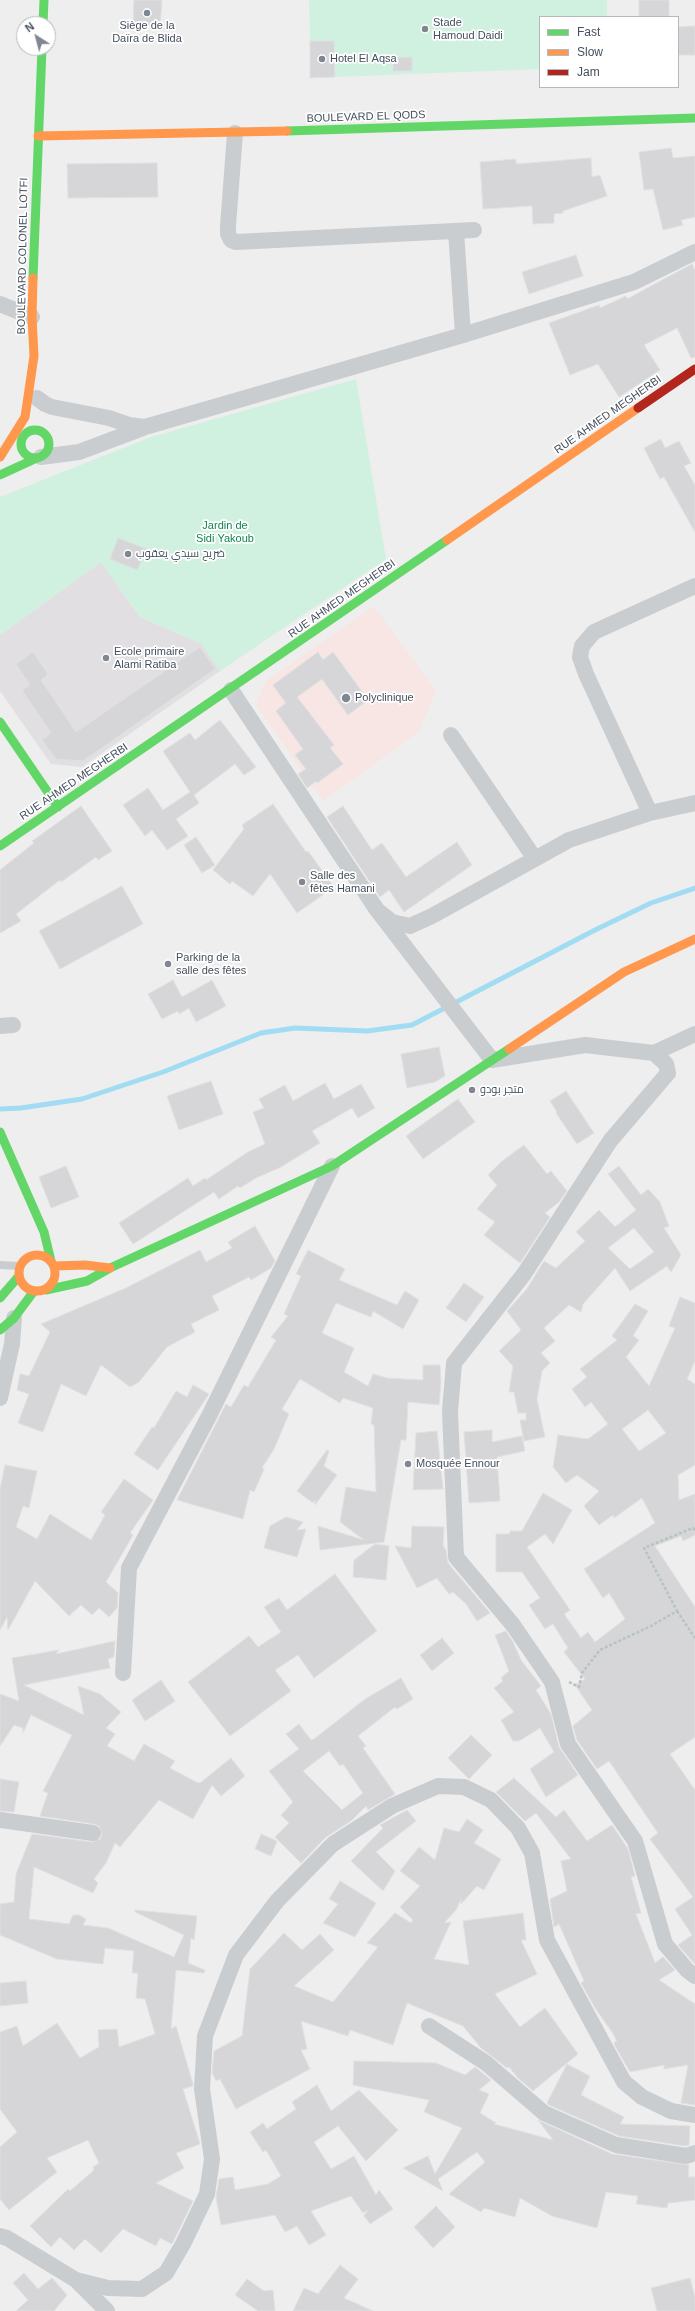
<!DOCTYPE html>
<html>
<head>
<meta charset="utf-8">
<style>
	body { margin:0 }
	#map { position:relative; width:695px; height:2311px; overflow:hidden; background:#efeeee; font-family:Helvetica,sans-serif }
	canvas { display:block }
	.legend { position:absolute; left:539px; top:16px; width:140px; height:72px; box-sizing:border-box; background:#fff; border:1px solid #b4b9be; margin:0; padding:5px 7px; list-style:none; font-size:12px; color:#444f5d }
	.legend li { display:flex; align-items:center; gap:8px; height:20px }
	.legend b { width:20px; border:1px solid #b4b9be }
	.north { position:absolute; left:16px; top:16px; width:40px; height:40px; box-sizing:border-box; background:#fff; border:1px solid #b4b9be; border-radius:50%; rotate:324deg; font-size:11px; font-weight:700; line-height:16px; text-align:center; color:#444f5d }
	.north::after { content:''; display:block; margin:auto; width:14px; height:18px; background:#808790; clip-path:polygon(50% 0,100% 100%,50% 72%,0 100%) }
</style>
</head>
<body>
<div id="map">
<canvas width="695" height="2311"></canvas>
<ul class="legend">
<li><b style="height:5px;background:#63d668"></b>Fast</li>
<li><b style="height:5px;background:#ff974d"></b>Slow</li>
<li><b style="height:5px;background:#b3261e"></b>Jam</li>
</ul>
<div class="north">N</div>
</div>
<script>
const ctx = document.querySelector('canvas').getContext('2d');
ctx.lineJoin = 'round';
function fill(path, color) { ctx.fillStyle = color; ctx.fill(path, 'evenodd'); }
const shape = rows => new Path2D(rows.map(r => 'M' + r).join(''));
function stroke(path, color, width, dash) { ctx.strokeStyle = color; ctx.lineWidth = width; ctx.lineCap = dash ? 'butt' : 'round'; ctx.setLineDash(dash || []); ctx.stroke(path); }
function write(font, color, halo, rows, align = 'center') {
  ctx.font = font + ' Helvetica,Cairo,sans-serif'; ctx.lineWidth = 3.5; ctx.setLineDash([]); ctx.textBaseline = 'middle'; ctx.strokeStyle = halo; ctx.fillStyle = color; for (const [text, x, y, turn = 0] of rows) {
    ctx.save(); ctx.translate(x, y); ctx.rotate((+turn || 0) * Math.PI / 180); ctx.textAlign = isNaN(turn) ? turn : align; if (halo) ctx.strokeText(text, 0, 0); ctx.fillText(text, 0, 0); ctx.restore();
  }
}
const education = shape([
	[101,562,140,617,202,644,220,671,82,767,51,764,0,691,0,635]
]);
const medical = shape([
	[374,606,436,691,419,732,323,801,256,705,266,681]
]);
const green = shape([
	[309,0,607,0,607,17,540,17,540,69,335,77,334,41,310,41],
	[356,379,386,559,220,671,202,644,140,617,101,562,0,635,0,497,151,437]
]);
const stream = shape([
	[0,1109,21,1108,82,1099,163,1072,261,1033,295,1028,367,1031,412,1025,597,929,651,903,695,888]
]);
const building = shape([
	[134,0,162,0,160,27,133,26,134,0],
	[639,0,669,0,669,17,639,17,639,0],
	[695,26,695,55,678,55,678,27,695,26],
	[310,41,334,41,335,77,310,78,310,41],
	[412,57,412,71,393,71,393,58,412,57],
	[671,148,673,158,695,156,695,217,681,220,683,225,663,230,653,189,644,190,639,152,671,148],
	[591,158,592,177,600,175,607,196,563,211,563,213,554,214,554,223,533,224,532,206,483,209,480,162,516,159,516,164,591,158],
	[157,163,158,197,68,198,67,164,157,163],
	[576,255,583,276,529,294,522,272,576,255],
	[692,264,695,270,695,357,691,358,677,328,644,345,660,370,619,397,598,364,570,375,549,323,599,305,600,308,626,296,627,299,692,264],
	[661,439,665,448,679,441,691,463,684,466,695,485,695,532,664,477,660,479,644,448,661,439],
	[118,538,147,549,137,570,110,559,118,538],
	[200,647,215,669,83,761,56,759,42,740,51,733,22,690,30,685,16,664,33,652,48,674,41,680,76,732,200,647],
	[318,652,323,660,333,652,368,700,348,715,322,679,297,697,334,745,330,748,343,764,317,783,316,781,307,788,298,774,306,769,295,755,303,749,276,711,286,703,273,685,318,652],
	[220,720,256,767,244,775,235,764,194,795,199,803,176,819,188,836,167,850,152,830,145,836,123,805,148,788,163,810,190,792,163,751,190,733,195,740,220,720],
	[273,804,306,852,308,851,334,887,297,913,270,874,253,896,232,881,230,884,213,870,244,829,242,825,273,804],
	[81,806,112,851,98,860,96,857,61,882,60,880,16,914,21,921,0,933,0,870,34,843,32,841,81,806],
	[343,806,372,850,382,843,406,877,457,842,472,865,404,912,389,890,380,897,327,817,343,806],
	[196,837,215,865,202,873,184,845,196,837],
	[122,886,143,924,60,969,39,931,122,886],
	[173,980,182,997,212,980,226,1006,196,1022,189,1008,179,1014,178,1011,162,1019,148,994,173,980],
	[439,1047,445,1076,435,1082,407,1088,401,1054,439,1047],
	[211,1081,223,1114,179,1130,167,1096,211,1081],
	[325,1083,334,1099,361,1084,375,1108,358,1118,352,1108,312,1131,320,1143,281,1167,256,1178,240,1188,238,1186,219,1199,214,1192,133,1244,119,1223,188,1178,193,1186,205,1178,206,1180,248,1152,265,1144,253,1112,264,1108,259,1099,285,1085,293,1101,325,1083],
	[566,1091,594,1133,577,1144,556,1113,557,1112,550,1101,566,1091],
	[458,1099,475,1122,423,1159,406,1136,458,1099],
	[524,1145,547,1174,551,1171,567,1191,559,1202,545,1213,550,1217,520,1263,484,1235,495,1222,477,1209,497,1185,488,1175,502,1161,524,1145],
	[66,1166,79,1197,51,1208,39,1177,66,1166],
	[619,1166,641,1195,648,1189,660,1202,669,1226,664,1228,681,1255,671,1272,667,1266,630,1291,615,1268,583,1304,581,1312,569,1305,544,1328,555,1341,541,1353,550,1363,542,1371,537,1399,545,1437,524,1441,520,1420,526,1420,526,1413,518,1413,514,1392,509,1392,513,1366,499,1351,521,1330,507,1311,526,1290,544,1261,556,1268,585,1241,576,1232,599,1210,615,1227,636,1210,608,1174,619,1166],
	[634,1228,654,1252,630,1269,608,1248,634,1228],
	[255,1226,275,1261,271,1268,251,1280,249,1277,212,1296,219,1310,191,1324,195,1332,167,1347,139,1382,130,1387,101,1365,86,1396,61,1384,43,1432,18,1423,29,1394,17,1390,20,1374,29,1376,50,1332,41,1324,126,1288,200,1250,206,1262,232,1248,228,1242,255,1226],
	[308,1250,345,1269,339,1280,397,1305,405,1291,419,1300,403,1329,373,1311,371,1317,336,1303,322,1333,354,1348,344,1372,368,1386,373,1374,387,1378,423,1380,423,1365,440,1365,441,1383,439,1405,408,1402,406,1440,401,1440,384,1542,320,1550,318,1526,364,1540,340,1522,346,1487,376,1492,374,1425,371,1424,373,1408,343,1398,340,1403,300,1379,282,1409,289,1414,274,1449,262,1468,264,1469,254,1492,250,1490,243,1519,177,1500,226,1404,231,1407,244,1385,248,1387,276,1340,271,1337,288,1316,284,1314,301,1276,296,1274,308,1250],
	[464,1283,484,1297,466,1322,446,1308,464,1283],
	[680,1297,695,1303,695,1361,687,1379,695,1384,695,1465,678,1475,679,1500,695,1494,695,1535,683,1541,681,1536,655,1546,695,1607,695,1737,670,1754,695,1790,695,1964,678,1945,692,1935,675,1909,693,1897,650,1839,658,1833,609,1761,597,1769,577,1740,573,1726,592,1710,575,1685,585,1679,564,1652,568,1648,553,1624,545,1629,529,1605,540,1598,522,1572,496,1572,496,1534,510,1534,510,1531,522,1531,543,1493,572,1510,553,1544,545,1534,527,1547,570,1610,564,1614,581,1638,588,1632,595,1642,625,1619,609,1593,603,1598,584,1569,655,1523,642,1498,614,1518,613,1515,599,1525,584,1506,599,1491,577,1475,566,1483,553,1467,558,1435,588,1439,608,1424,591,1402,585,1407,572,1389,587,1377,580,1369,617,1340,612,1336,635,1304,648,1311,633,1336,639,1340,626,1357,649,1386,675,1328,669,1326,680,1297],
	[648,1410,666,1433,639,1451,622,1429,648,1410],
	[193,1385,209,1394,158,1470,134,1454,152,1427,154,1428,176,1391,187,1397,193,1385],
	[492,1430,492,1442,522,1436,525,1451,497,1457,500,1501,469,1503,464,1432,492,1430],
	[437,1431,443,1489,413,1490,416,1433,437,1431],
	[327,1450,329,1451,324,1466,337,1475,315,1505,315,1500,313,1503,297,1491,327,1450],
	[5,1465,37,1471,29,1508,23,1506,16,1527,37,1539,50,1514,91,1540,105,1515,101,1512,124,1479,153,1500,130,1533,133,1535,106,1582,118,1593,117,1608,109,1617,99,1608,92,1615,81,1605,69,1616,35,1581,8,1630,7,1617,0,1630,0,1489,5,1465],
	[286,1517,303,1522,297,1530,306,1529,297,1557,264,1548,270,1526,286,1517],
	[412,1526,444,1527,443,1546,446,1550,448,1563,490,1613,477,1621,466,1604,453,1592,449,1594,437,1578,417,1588,395,1546,411,1548,412,1526],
	[375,1544,389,1546,386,1580,353,1577,354,1560,375,1544],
	[335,1574,377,1631,314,1678,298,1655,275,1670,291,1691,230,1736,188,1682,249,1636,258,1647,281,1632,264,1607,279,1598,287,1610,335,1574],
	[506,1631,513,1642,521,1660,541,1686,536,1690,551,1714,559,1747,578,1775,546,1797,530,1769,554,1752,540,1728,519,1741,513,1741,501,1720,514,1712,494,1688,503,1681,501,1678,509,1671,495,1635,506,1631],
	[442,1638,454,1653,432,1671,420,1655,442,1638],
	[115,1641,114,1657,108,1659,110,1668,24,1685,84,1715,78,1686,100,1694,121,1712,106,1728,115,1734,107,1746,134,1761,144,1744,175,1761,170,1768,196,1782,200,1783,231,1758,245,1776,221,1796,212,1785,193,1819,159,1800,120,1847,115,1843,106,1863,94,1879,98,1883,93,1893,34,1867,29,1919,69,1924,73,1915,79,1915,86,1919,83,1925,108,1928,174,1957,184,1935,135,1912,135,1910,197,1916,194,1940,191,1938,188,1963,205,1970,204,1973,176,1970,171,2029,176,2026,193,2084,193,2086,183,2089,200,2144,176,2153,184,2168,156,2183,193,2201,172,2244,160,2238,156,2246,123,2229,101,2253,85,2239,74,2250,60,2237,51,2247,30,2226,68,2189,70,2191,94,2170,93,2167,99,2163,88,2140,47,2158,57,2172,9,2210,0,2199,0,2147,17,2132,0,2109,0,2032,17,2026,23,2046,57,2023,80,2058,99,2047,98,2030,117,2029,119,2047,155,2034,145,1999,136,1998,138,1973,132,1973,134,1951,105,1948,103,1964,57,1959,0,1935,0,1904,14,1902,16,1874,32,1834,92,1842,100,1839,102,1834,99,1826,94,1824,40,1816,48,1793,43,1791,72,1735,31,1715,23,1733,23,1728,14,1725,0,1746,0,1694,19,1701,12,1658,59,1650,56,1654,115,1641],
	[401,1678,413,1699,397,1709,395,1707,358,1736,366,1746,363,1748,395,1794,368,1810,366,1806,351,1821,326,1837,301,1863,275,1837,289,1823,281,1815,293,1802,269,1771,299,1749,286,1734,299,1724,311,1740,314,1739,365,1699,401,1678],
	[329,1751,340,1766,343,1764,363,1793,342,1810,303,1771,329,1751],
	[161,1680,175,1701,145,1721,132,1700,161,1680],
	[471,1735,492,1755,469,1779,448,1758,471,1735],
	[514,1778,556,1817,564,1810,587,1841,612,1825,628,1849,635,1876,631,1877,641,1913,636,1914,655,1963,663,1957,675,1970,659,1980,695,2004,695,2105,681,2103,688,2065,664,2069,664,2065,630,2072,615,2046,614,2042,617,2041,612,2032,595,2008,581,1983,584,1981,559,1924,554,1927,550,1899,567,1891,561,1861,571,1859,536,1813,525,1821,496,1792,514,1778],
	[0,1779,19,1782,14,1812,0,1811,0,1779],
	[407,1810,416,1821,376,1852,395,1871,383,1891,351,1861,383,1828,380,1825,407,1810],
	[467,1819,483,1830,474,1843,501,1859,484,1890,477,1886,461,1904,461,1899,456,1910,444,1923,451,1922,434,1959,469,1965,463,1921,523,1913,526,1940,521,1940,537,1974,495,1994,520,2027,545,2008,578,2054,533,2091,517,2077,509,2067,507,2068,481,2048,463,2026,407,2003,393,2045,350,2030,348,2036,301,2021,307,2049,301,2050,310,2069,236,2109,220,2079,216,2081,212,2073,214,2051,242,2036,250,1969,284,1933,302,1950,320,1934,334,1950,294,1986,333,2002,378,1947,367,1943,395,1913,411,1923,413,1920,400,1907,420,1886,400,1871,419,1847,435,1860,444,1828,459,1832,467,1819],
	[261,1834,277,1841,271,1856,255,1849,261,1834],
	[340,1881,376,1903,355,1937,323,1923,338,1904,329,1899,340,1881],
	[26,1981,28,2003,0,2006,0,1983,26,1981],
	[354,2061,436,2063,465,2075,475,2067,491,2080,479,2090,489,2094,480,2113,496,2123,494,2124,553,2140,538,2120,612,2154,689,2165,688,2177,695,2177,695,2200,668,2203,667,2208,636,2204,638,2196,606,2192,597,2228,552,2216,520,2198,515,2217,484,2208,481,2212,449,2194,485,2162,477,2152,438,2179,443,2191,403,2168,428,2156,435,2174,462,2128,424,2112,429,2100,353,2085,354,2061],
	[567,2064,590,2076,581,2095,624,2117,620,2124,690,2126,689,2145,685,2146,619,2136,549,2105,547,2103,567,2064],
	[317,2085,331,2111,359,2090,398,2130,366,2161,338,2126,314,2142,331,2169,354,2156,376,2195,379,2190,393,2209,370,2224,364,2216,368,2210,363,2213,351,2196,311,2211,326,2235,309,2245,297,2226,285,2232,275,2215,221,2225,216,2197,219,2179,233,2177,235,2190,268,2184,281,2176,266,2150,263,2152,250,2132,263,2123,267,2129,296,2109,292,2102,317,2085],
	[436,2206,455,2227,433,2248,414,2227,436,2206],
	[340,2265,358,2279,344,2298,373,2311,293,2311,304,2288,318,2294,340,2265],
	[24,2273,38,2289,52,2278,67,2295,54,2311,16,2311,28,2300,13,2283,24,2273],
	[690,2278,695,2297,695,2311,657,2311,651,2288,690,2278],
	[247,2279,264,2291,273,2290,275,2311,258,2311,235,2295,247,2279]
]);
const path = shape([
	[677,1611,695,1638],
	[569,1682,579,1687,582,1673,600,1650,651,1626,677,1611,644,1548,693,1528,695,1530]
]);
const lane = shape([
	[0,1265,20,1266]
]);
const street = shape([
	[235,133,228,226,228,234,231,240,236,242,474,230],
	[456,231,463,335],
	[0,304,32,317],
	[37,398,45,404,52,407,109,418,129,425,145,427,463,335,634,282,695,252],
	[41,457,79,452,143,428],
	[231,690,377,910,392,922,410,926,432,916,569,840,650,813,695,803],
	[451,735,535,859],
	[650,813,586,674,580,657,582,646,594,632,695,586],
	[377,910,492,1060,585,1045,654,1053,666,1064,668,1073,610,1141,524,1274,454,1363,450,1411,456,1557,513,1625,552,1682,568,1744,635,1841,665,1944,687,1970,695,1976],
	[0,1026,13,1025],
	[654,1053,695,1034],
	[0,1398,12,1344,14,1318],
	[123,1673,129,1568,209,1416,332,1166],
	[0,1820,93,1833],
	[429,2026,486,2063,544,2113,616,2145,686,2156,695,2153],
	[0,2236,7,2238,76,2280,107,2311],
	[76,2280,108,2288,142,2289,166,2273,183,2244,207,2194,212,2159,202,2089,205,2036,236,1955,277,1901,333,1844,392,1806,438,1786,464,1787,491,1800,518,1828,532,1853,547,1940,624,2082,642,2097,671,2111,695,2115]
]);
const fast = shape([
	[43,24,44,0],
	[287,131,695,118],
	[33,278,42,48],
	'21 444a14 14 0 1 1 28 0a14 14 0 1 1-28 0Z',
	[0,475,37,458],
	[0,722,58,807],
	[0,846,447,540],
	[0,1132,44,1232,51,1261],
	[46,1290,87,1281,110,1268,332,1166,509,1049],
	[0,1298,19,1276],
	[0,1330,14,1318,34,1291]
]);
const slow = shape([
	[38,136,287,131],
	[0,457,25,417,34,356,32,317,33,278],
	[447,540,638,408],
	[509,1049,624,972,695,939],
	'19 1273a18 18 0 1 1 36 0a18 18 0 1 1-36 0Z',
	[55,1266,85,1265,110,1268]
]);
const jam = shape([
	[638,408,695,369]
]);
const markers = [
	[147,13,4,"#808790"],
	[425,29,4,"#808790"],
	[322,59,4,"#808790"],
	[128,554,4,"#808790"],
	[106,658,4,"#808790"],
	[346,698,5,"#808790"],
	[302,882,4,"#808790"],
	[168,964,4,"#808790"],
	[472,1090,4,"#808790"],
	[408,1464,4,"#808790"]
];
const poiNames = [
	["Stade",433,23],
	["Hamoud Daidi",433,36],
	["Siège de la",147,26,"center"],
	["Daïra de Blida",147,39,"center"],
	["Hotel El Aqsa",330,59],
	["ضريح سيدي يعقوب",136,554],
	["Ecole primaire",114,652],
	["Alami Ratiba",114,665],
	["Polyclinique",355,698],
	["Salle des",310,876],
	["fêtes Hamani",310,889],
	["Parking de la",176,958],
	["salle des fêtes",176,971],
	["متجر بودو",480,1090],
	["Mosquée Ennour",416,1464]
];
const streetNames = [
	["BOULEVARD EL QODS",366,117,-2],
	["BOULEVARD COLONEL LOTFI",23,256,-89],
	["RUE AHMED MEGHERBI",608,415,-35],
	["RUE AHMED MEGHERBI",342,599,-35],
	["RUE AHMED MEGHERBI",74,782,-34]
];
const parkNames = [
	["Jardin de",225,526],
	["Sidi Yakoub",225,539]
];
fill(education, '#e1dfe1');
fill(medical, '#f7e6e3');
fill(green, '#d0f1df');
stroke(stream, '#a1dcf3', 5);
fill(building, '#d6d6d9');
stroke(building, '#e0e0e1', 1);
stroke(path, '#b6c4c1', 2.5, [3, 2]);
stroke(lane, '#cacdcf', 8);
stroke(street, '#cacdcf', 16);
stroke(fast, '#63d668', 9);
stroke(slow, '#ff974d', 9);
stroke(jam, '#b3261e', 9);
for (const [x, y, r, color] of markers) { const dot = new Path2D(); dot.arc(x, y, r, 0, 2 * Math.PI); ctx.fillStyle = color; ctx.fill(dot); stroke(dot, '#fff', 1.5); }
write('11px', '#444f5d', '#fff', poiNames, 'left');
write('11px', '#444f5d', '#fff', streetNames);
write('11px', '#0d8551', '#fff', parkNames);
</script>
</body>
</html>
